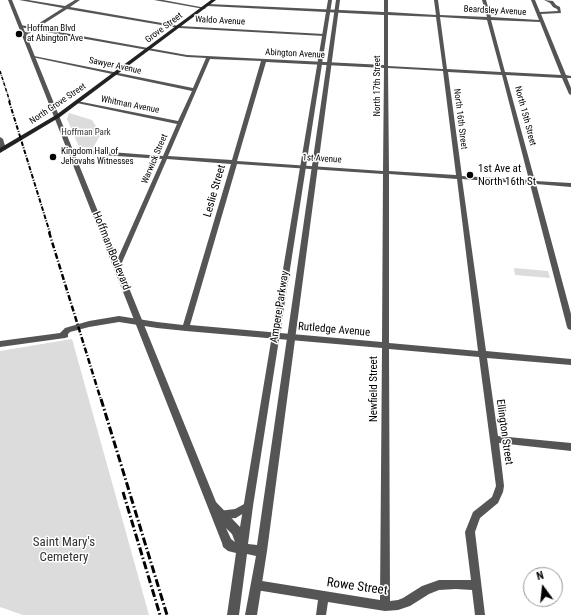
<!DOCTYPE html>
<html>
<head>
<meta charset="utf-8">
<style>
	body { margin:0 }
	#map { position:relative; width:571px; height:615px; overflow:hidden; background:#fff; font-family:"Roboto Condensed",sans-serif }
	canvas { display:block }
	.north { position:absolute; left:523px; top:567px; width:40px; height:40px; box-sizing:border-box; background:#fff; border:1px solid #999; border-radius:50%; rotate:345deg; font-size:11px; font-weight:700; line-height:16px; text-align:center; color:#000 }
	.north::after { content:''; display:block; margin:auto; width:14px; height:18px; background:#000; clip-path:polygon(50% 0,100% 100%,50% 72%,0 100%) }
</style>
</head>
<body>
<div id="map">
<canvas width="571" height="615"></canvas>
<div class="north">N</div>
</div>
<script>
const ctx = document.querySelector('canvas').getContext('2d');
ctx.lineJoin = 'round';
function fill(path, color) { ctx.fillStyle = color; ctx.fill(path, 'evenodd'); }
const shape = rows => new Path2D(rows.map(r => 'M' + r).join(''));
function stroke(path, color, width, dash) { ctx.strokeStyle = color; ctx.lineWidth = width; ctx.lineCap = dash ? 'butt' : 'round'; ctx.setLineDash(dash || []); ctx.stroke(path); }
function write(font, color, halo, rows, align = 'center') {
  ctx.font = font + ' "Roboto Condensed",sans-serif'; ctx.lineWidth = 3; ctx.setLineDash([]); ctx.textBaseline = 'middle'; ctx.strokeStyle = halo; ctx.fillStyle = color; for (const [text, x, y, turn = 0] of rows) {
    ctx.save(); ctx.translate(x, y); ctx.rotate((+turn || 0) * Math.PI / 180); ctx.textAlign = isNaN(turn) ? turn : align; if (halo) ctx.strokeText(text, 0, 0); ctx.fillText(text, 0, 0); ctx.restore();
  }
}
const green = shape([
	[69,113,92,120,101,134,93,148,79,147,67,119],
	[514,268,548,271,550,278,515,275],
	[72,339,149,615,23,615,0,607,0,351]
]);
const minor = shape([
	[19,0,28,0,65,6,75,0,80,0,70,7,179,26,324,34,326,35,324,36,179,28,67,9,37,28,187,55,384,65,384,15,208,6,206,5,208,4,384,12,384,0,388,0,388,12,436,15,434,0,438,0,440,15,487,17,482,0,486,0,491,17,539,20,531,0,535,0,540,12,558,11,557,9,553,7,550,3,544,0,553,1,556,5,560,7,561,13,541,14,566,75,571,76,571,78,567,78,571,88,571,95,569,94,562,78,506,75,535,181,571,183,571,187,536,184,571,314,571,330,568,329,567,327,530,184,462,179,486,351,571,359,571,365,487,358,498,436,571,443,571,451,499,443,504,486,503,492,498,503,480,518,475,532,485,615,475,615,472,590,456,589,439,590,429,594,410,606,398,610,385,611,328,602,326,615,316,615,318,600,256,590,252,589,251,585,252,581,256,580,380,600,382,348,186,331,157,328,119,322,89,327,70,332,68,334,68,337,65,338,0,347,0,341,60,333,65,328,89,321,119,316,157,322,183,325,231,164,167,159,120,267,119,269,115,269,114,267,162,159,71,153,68,151,71,149,163,156,177,124,77,103,75,102,77,101,178,121,192,91,32,57,34,56,193,88,206,58,187,57,35,30,26,35,24,35,24,33,30,29,20,27,20,25,33,27,63,8,19,0],
	[388,15,436,17,443,69,388,66,388,15],
	[440,17,487,20,501,72,447,69,440,17],
	[491,20,540,22,561,75,505,72,491,20],
	[210,59,261,61,232,160,168,156,210,59],
	[266,62,384,68,383,171,237,161,266,62],
	[388,68,443,71,456,175,389,171,388,68],
	[448,72,502,75,529,180,462,176,448,72],
	[237,164,383,174,382,342,190,325,237,164],
	[389,174,457,179,478,351,389,343,389,174],
	[389,349,479,357,496,486,492,497,473,512,465,532,471,580,439,580,422,586,403,598,398,600,390,601,389,349],
	[154,0,163,0,206,8,204,9,154,0],
	[0,137,3,139,6,149,5,150,1,150,0,149,0,137],
	[248,502,251,503,253,506,251,509,239,516,236,518,222,519,219,517,217,514,219,511,235,509,248,502]
]);
const tertiary = shape([
	[8,0,12,0,216,502,240,527,328,0,332,0,253,506,248,544,257,545,336,0,340,0,267,551,257,615,245,615,256,556,247,554,239,615,227,615,236,553,228,551,223,547,222,543,8,0],
	[226,528,232,534,235,542,231,539,226,528]
]);
const secondary = shape([
	[211,0,216,0,60,117,0,153,0,148,56,115,211,0]
]);
const railFar3 = shape([
	[0,71,10,102]
]);
const railFar2 = shape([
	[9,101,50,233]
]);
const railFar1 = shape([
	[49,232,101,400]
]);
const rail = shape([
	[101,399,167,615],
	[123,492,160,615]
]);
const markers = [
	[19,34,4,"#000"],
	[53,157,4,"#000"],
	[470,175,4,"#000"]
];
const farStreetnames = [
	["Beardsley Avenue",495,11,3],
	["Waldo Avenue",220,21,3],
	["Grove Street",164,28,-37],
	["Abington Avenue",295,54,3],
	["Sawyer Avenue",115,66,12],
	["North 17th Street",378,86,-90],
	["North Grove Street",58,104,-34],
	["Whitman Avenue",130,105,11],
	["North 15th Street",525,116,75],
	["North 16th Street",460,119,83],
	["Warwick Street",155,159,-67],
	["1st Avenue",322,159,4]
];
const farPoinames = [
	["Hoffman Blvd",27,29],
	["at Abington Ave",27,39],
	["Kingdom Hall of",61,152],
	["Jehovahs Witnesses",61,162]
];
const farParknames = [
	["Hoffman Park",86,133]
];
const poiNames = [
	["1st Ave at",478,169],
	["North 16th St",478,182]
];
const streetNames = [
	["Leslie Street",215,191,-74],
	["Hoffman Boulevard",111,251,68],
	["Ampere Parkway",280,307,-81],
	["Rutledge Avenue",334,330,5],
	["Newfield Street",374,389,-90],
	["Ellington Street",504,432,82]
];
const nearParknames = [
	["Saint Mary's",64,543],
	["Cemetery",64,558]
];
const nearStreetnames = [
	["Rowe Street",357,587,8]
];
fill(green, '#dcdcdc');
fill(minor, '#555');
fill(tertiary, '#555');
fill(secondary, '#222');
stroke(railFar3, '#000', 1.5, [3.5, 1, 0.5, 1]);
stroke(railFar2, '#000', 2, [4.5, 1.5, 1, 1.5]);
stroke(railFar1, '#000', 2.5, [6, 2, 1, 2]);
stroke(rail, '#000', 3, [8, 2.5, 1.5, 2.5]);
for (const [x, y, r, color] of markers) { const dot = new Path2D(); dot.arc(x, y, r, 0, 2 * Math.PI); ctx.fillStyle = color; ctx.fill(dot); stroke(dot, '#fff', 1.5); }
write('9px', '#000', '#fff', farStreetnames);
write('9px', '#000', '#fff', farPoinames, 'left');
write('9px', '#333', '#fff', farParknames);
write('11px', '#000', '#fff', poiNames, 'left');
write('11px', '#000', '#fff', streetNames);
write('13px', '#333', '#fff', nearParknames);
write('13px', '#000', '#fff', nearStreetnames);
</script>
</body>
</html>
